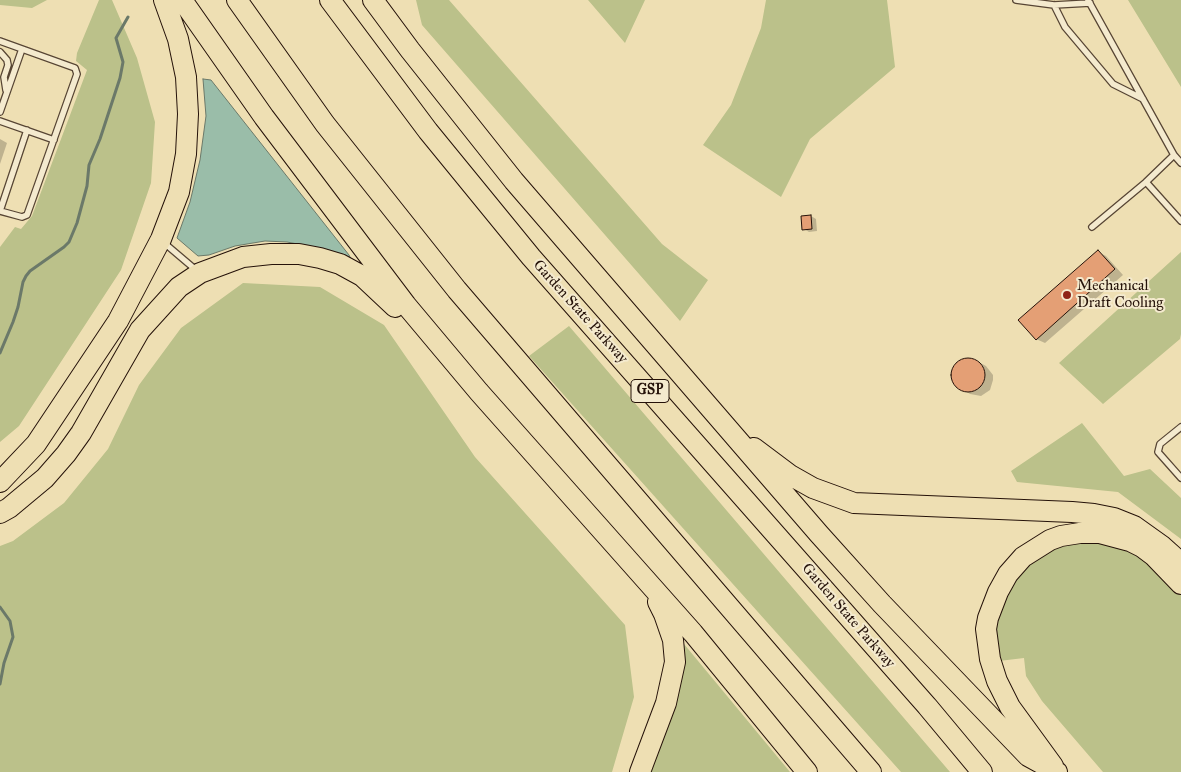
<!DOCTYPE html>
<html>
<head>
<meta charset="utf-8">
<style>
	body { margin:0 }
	canvas { display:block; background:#eedfb3 }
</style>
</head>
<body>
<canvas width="1181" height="772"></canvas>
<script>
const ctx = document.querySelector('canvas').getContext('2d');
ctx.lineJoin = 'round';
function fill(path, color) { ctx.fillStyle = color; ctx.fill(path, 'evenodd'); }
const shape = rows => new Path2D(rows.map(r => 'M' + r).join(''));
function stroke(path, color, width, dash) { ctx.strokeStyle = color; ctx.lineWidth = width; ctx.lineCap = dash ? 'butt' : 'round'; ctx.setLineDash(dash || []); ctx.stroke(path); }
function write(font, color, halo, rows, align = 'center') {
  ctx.font = font + ' "IM FELL Great Primer",serif'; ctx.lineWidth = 4; ctx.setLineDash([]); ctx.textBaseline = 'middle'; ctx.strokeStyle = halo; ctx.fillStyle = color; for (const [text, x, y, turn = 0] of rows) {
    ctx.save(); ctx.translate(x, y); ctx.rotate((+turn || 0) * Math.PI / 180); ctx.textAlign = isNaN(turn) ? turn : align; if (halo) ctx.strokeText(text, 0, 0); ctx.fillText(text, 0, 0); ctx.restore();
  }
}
const green = shape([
	[0,0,47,0,32,8,0,5],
	[99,0,112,0,137,58,155,122,151,183,121,270,19,426,0,442,0,247,15,227,21,229,32,216,87,70,76,61,77,53],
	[416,0,449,0,662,244,708,280,680,321,422,25],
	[588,0,645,0,625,43],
	[766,0,887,0,895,67,810,139,781,197,703,145,731,105,761,28],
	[1128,0,1181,0,1181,87],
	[1181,252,1181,334,1180,339,1103,404,1059,363],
	[243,283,320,287,384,325,475,457,625,625,634,697,612,772,0,772,0,546,13,541,64,503,108,449,139,385,181,328],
	[569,326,950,772,901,772,529,356],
	[1082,423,1124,476,1150,469,1181,498,1181,539,1118,492,1017,482,1011,471],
	[1087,539,1124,546,1149,562,1181,594,1181,772,1103,772,1042,701,1026,676,1024,658,999,661,994,630,1016,572,1049,547],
	[684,644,790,772,647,772,681,645]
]);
const water = shape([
	[203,79,211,80,349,255,352,261,324,249,287,242,265,241,235,246,209,255,198,256,177,238,190,202,200,160,206,116,203,79]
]);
const shadow = shape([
	[0,139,7,143,0,164],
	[811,216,816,219,817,231,809,232,804,229],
	[1098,252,1106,256,1123,275,1045,343,1036,339],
	[967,359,977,361,986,366,993,375,993,380,990,390,981,396,970,394,962,389,957,386,952,377,952,372,957,363]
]);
const stream = shape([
	[0,353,13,322,18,307,23,282,26,276,30,271,64,247,69,242,77,223,87,186,89,165,100,139,120,78,123,62,116,38,128,17],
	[0,607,10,621,13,637,4,663,0,684]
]);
const building = shape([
	[811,215,812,229,802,230,801,216,811,215],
	[1098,250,1115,269,1036,340,1018,320,1098,250],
	'951 375a17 17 0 1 1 34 0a17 17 0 1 1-34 0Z'
]);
const lane = shape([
	[1016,0,1054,5,1090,3],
	[1088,0,1174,155,1181,163],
	[1054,5,1065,27,1113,84,1143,99],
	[0,41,75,68,77,74,27,215,22,217,0,211,27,130],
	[0,52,7,60,8,65,4,77,6,90],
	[0,112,22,49],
	[0,121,54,140],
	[1174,155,1146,182,1181,221],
	[1092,227,1146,182],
	[163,242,196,270],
	[1181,427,1160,444,1158,452,1181,478]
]);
const highway = shape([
	[182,0,264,117,406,305,479,392,693,633,807,772],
	[237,0,325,124,457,290,871,772],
	[330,0,428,131,531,257,927,706,982,772],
	[373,0,410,50,514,181,819,534,882,604,1028,756,1057,772],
	[754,448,790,475,813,488,854,503,1072,512,1094,514,1114,518,1134,526,1162,546,1181,563],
	[0,482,36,444,118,321,161,239,179,192,186,154,188,114,186,77,178,39,164,0],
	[0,513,9,508,45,478,66,454,81,433,140,330,179,287,200,273,243,257,271,254,299,254,320,258,340,264,362,276,395,307],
	[1053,766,1010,707,997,681,990,659,986,629,988,618,998,592,1008,574,1023,557,1050,540,1061,536,1080,533,1100,533,1130,541,1142,547,1154,556,1181,584],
	[640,772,666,703,675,662,673,640,664,614,658,602]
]);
const markers = [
	[1067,295,5,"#8f2418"]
];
const shields = [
	[650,391,38]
];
const shieldNames = [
	["GSP",650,391]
];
const poiNames = [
	["Mechanical",1077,286],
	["Draft Cooling",1077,303]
];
const streetNames = [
	["Garden State Parkway",580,312,48],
	["Garden State Parkway",848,616,49]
];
fill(green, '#bbc18a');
fill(water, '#9abda9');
stroke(water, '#6b7969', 1);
fill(shadow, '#0003');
stroke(stream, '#6b7969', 3);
fill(building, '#e49f75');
stroke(building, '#251209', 1);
stroke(lane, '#574534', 8);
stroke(highway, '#251209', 22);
stroke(lane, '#f4eace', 5.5);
stroke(highway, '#eedfb3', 20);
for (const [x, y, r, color] of markers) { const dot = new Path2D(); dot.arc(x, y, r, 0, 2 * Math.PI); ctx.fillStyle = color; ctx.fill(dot); stroke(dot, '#f4eace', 2); }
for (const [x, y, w] of shields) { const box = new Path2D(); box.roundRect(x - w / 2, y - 11.5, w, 23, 4); ctx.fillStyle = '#f4eace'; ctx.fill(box); stroke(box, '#251209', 1); }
write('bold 14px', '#251209', null, shieldNames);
write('15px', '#251209', '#f4eace', poiNames, 'left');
write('15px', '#251209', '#f4eace', streetNames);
</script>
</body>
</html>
